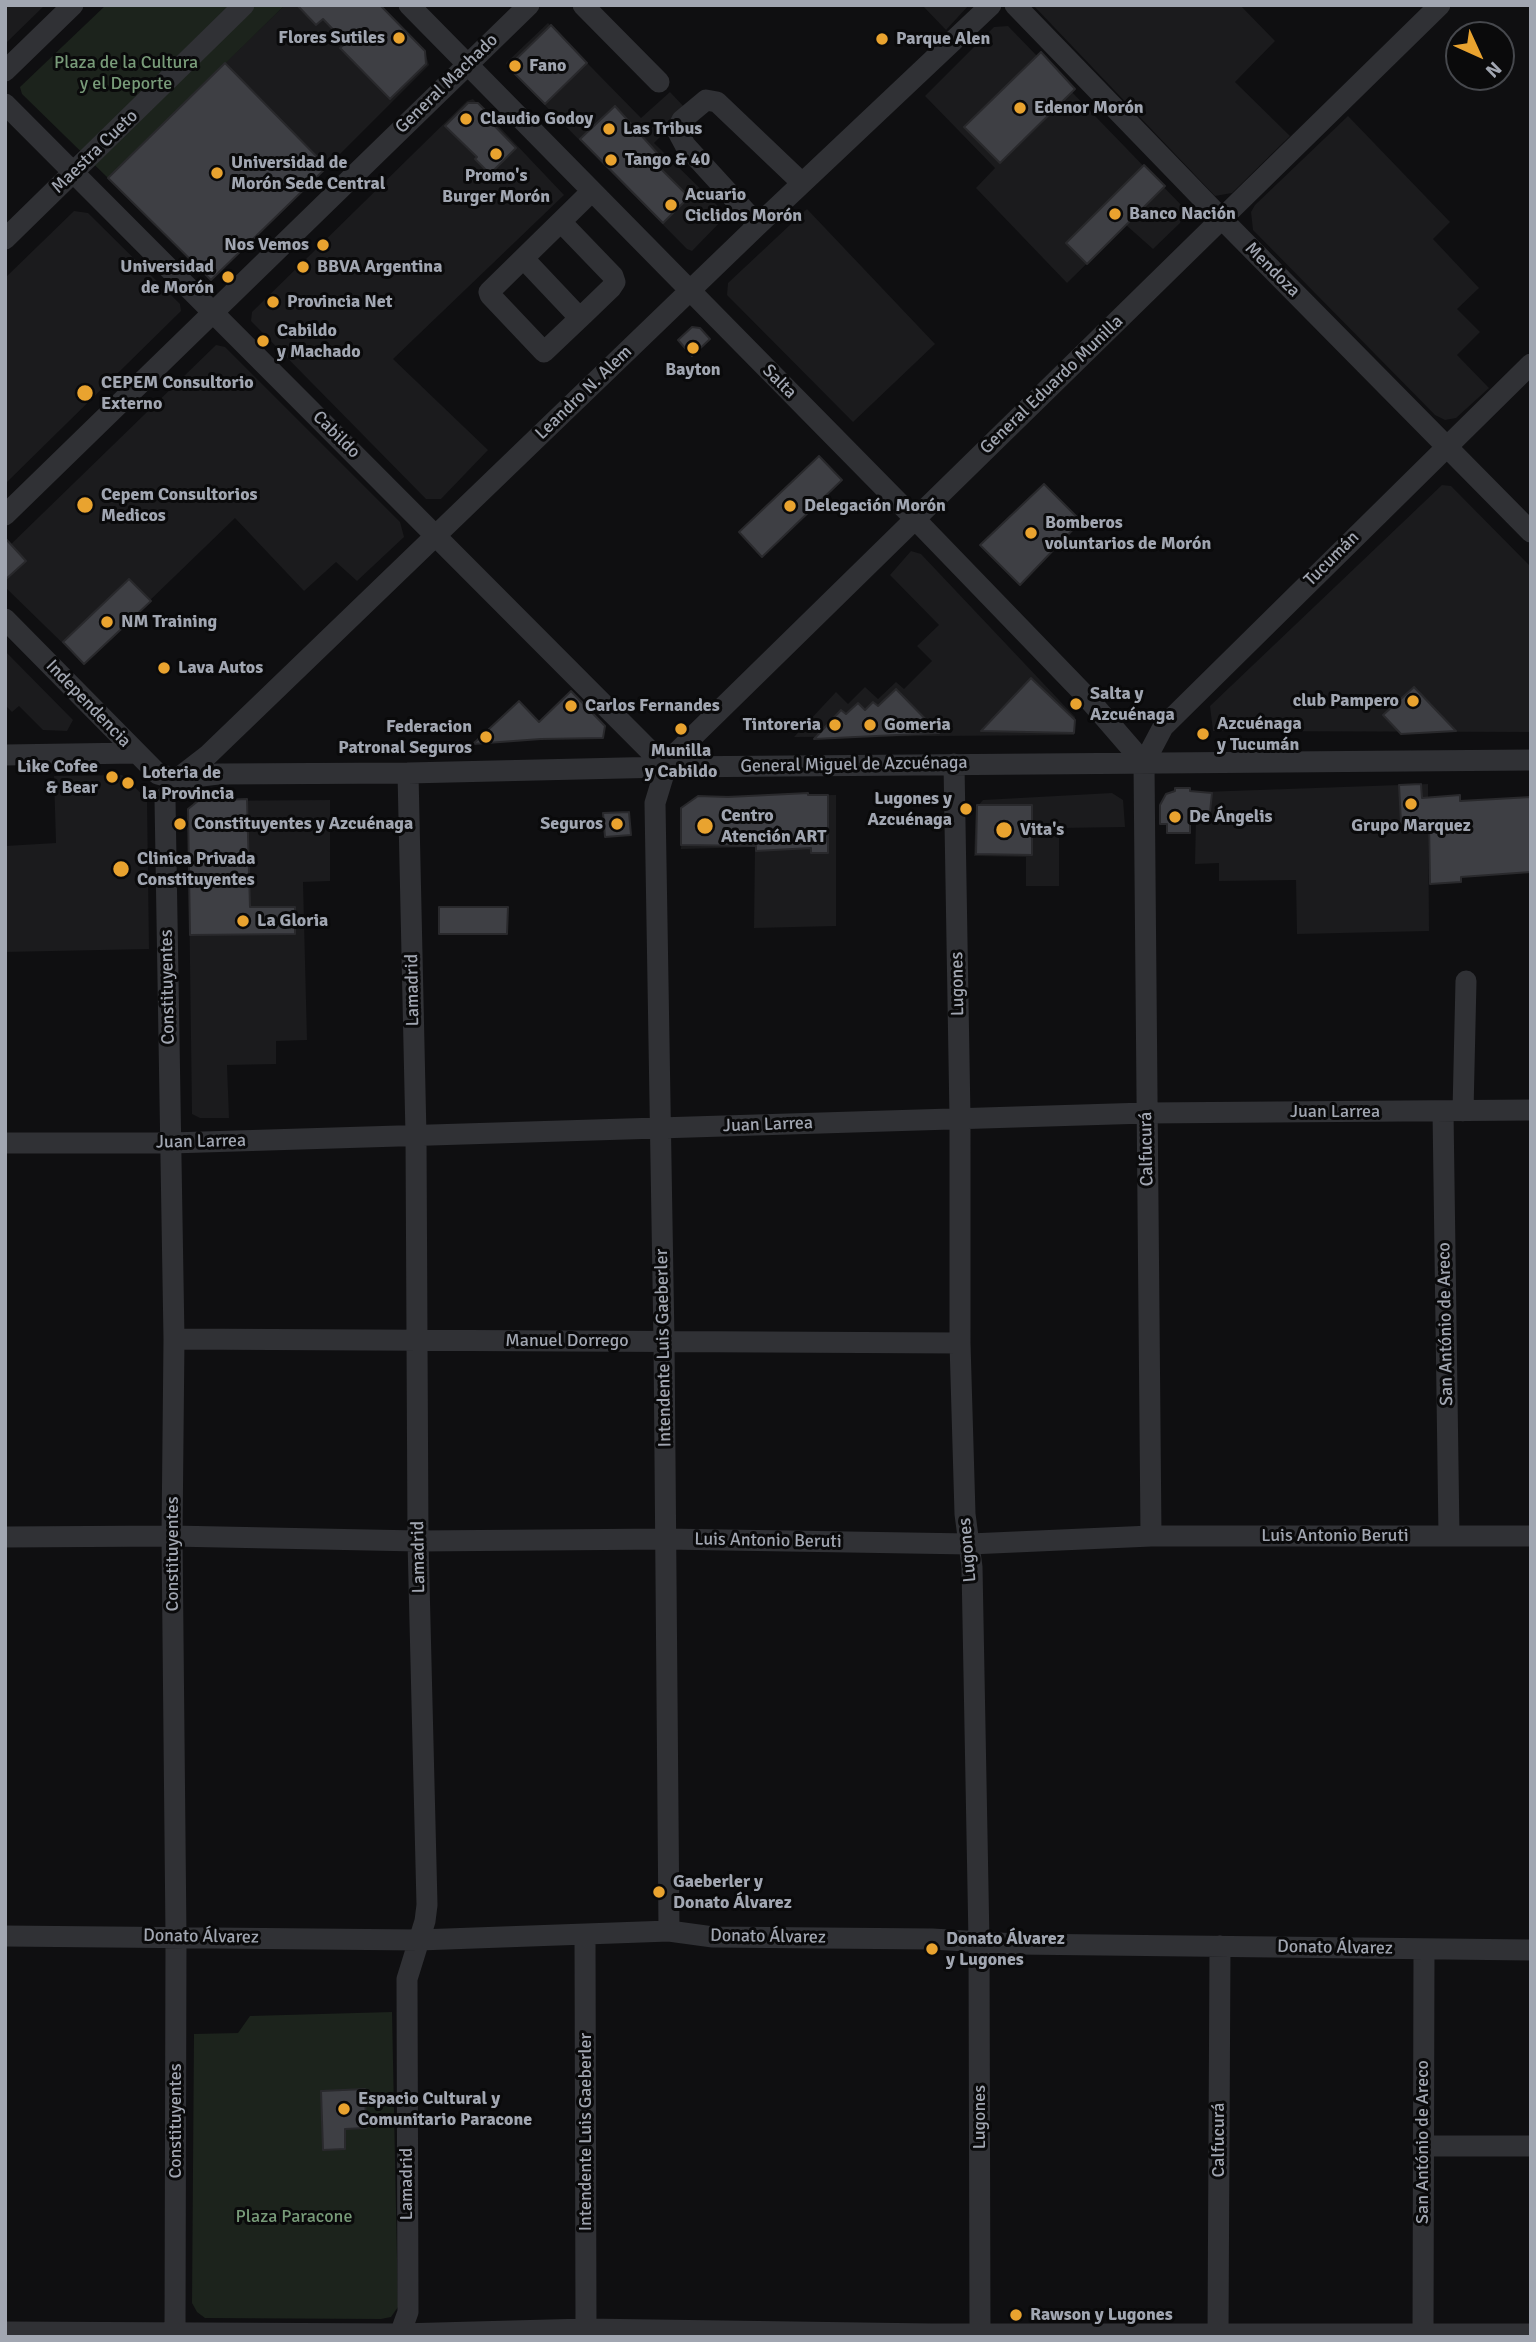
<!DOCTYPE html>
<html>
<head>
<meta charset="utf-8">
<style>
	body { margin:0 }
	#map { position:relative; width:1536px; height:2342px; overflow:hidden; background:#0f0f11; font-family:Signika,sans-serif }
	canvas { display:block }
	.frame { position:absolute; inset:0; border:7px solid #a1a6b1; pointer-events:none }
	.north { position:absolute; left:1445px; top:21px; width:70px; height:70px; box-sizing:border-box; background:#0a0a0b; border:2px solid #46484d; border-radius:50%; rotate:135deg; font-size:19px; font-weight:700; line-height:28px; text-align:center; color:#a1a6b1 }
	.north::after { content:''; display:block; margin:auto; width:24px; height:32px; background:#e9a32f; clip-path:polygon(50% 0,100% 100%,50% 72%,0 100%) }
</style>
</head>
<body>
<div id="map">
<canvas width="1536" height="2342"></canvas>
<div class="frame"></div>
<div class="north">N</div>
</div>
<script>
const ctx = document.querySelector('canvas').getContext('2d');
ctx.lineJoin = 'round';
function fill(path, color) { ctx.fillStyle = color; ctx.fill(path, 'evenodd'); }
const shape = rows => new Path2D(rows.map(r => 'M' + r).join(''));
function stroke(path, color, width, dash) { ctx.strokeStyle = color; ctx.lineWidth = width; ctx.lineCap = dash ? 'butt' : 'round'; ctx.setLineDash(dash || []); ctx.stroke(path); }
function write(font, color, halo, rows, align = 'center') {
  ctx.font = font + ' Signika,sans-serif'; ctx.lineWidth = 6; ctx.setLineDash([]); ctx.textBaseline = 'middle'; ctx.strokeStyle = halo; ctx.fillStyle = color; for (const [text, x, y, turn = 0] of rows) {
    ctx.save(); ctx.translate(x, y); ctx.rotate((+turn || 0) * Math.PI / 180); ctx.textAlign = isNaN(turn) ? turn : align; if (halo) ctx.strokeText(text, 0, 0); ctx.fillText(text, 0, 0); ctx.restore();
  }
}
const built = shape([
	[5,5,45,5,5,44],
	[285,5,380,5,425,52,429,65,327,167,225,63],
	[922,5,969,5,946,30],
	[1033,5,1240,5,1275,41,1235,82,1290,136,1232,193,1215,196],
	[548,23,641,118,670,92,687,110,654,143,727,215,692,251,687,249,509,69,506,63],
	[1008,26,1185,209,1180,223,1153,249,1126,225,1067,283,976,188,995,168,925,96,994,27],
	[473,99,564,195,393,359,488,450,441,499,426,499,251,321,252,312,467,101],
	[1348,116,1450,222,1433,239,1479,288,1457,309,1480,332,1457,355,1489,388,1456,418,1445,420,1435,415,1253,230,1251,212,1255,205],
	[807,209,935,344,853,422,727,295,728,283],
	[74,211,88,213,180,304,181,311,5,484,5,278],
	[216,345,225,347,400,522,404,537,357,581,336,562,304,591,235,518,84,664,5,587,5,550],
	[1442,485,1451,486,1531,567,1531,732,1213,731,1210,706],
	[911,551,921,554,1075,717,1074,735,794,737,836,692,848,704,865,687,878,699,896,682,904,689,932,661,917,646,939,625,890,575],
	[5,651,73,720,67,731,43,730,19,706,12,712,5,705],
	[122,775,147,799,149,949,5,952,5,846,56,843,54,776],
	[1428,784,1429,931,1297,934,1296,880,1219,881,1219,863,1195,864,1196,817,1165,818,1164,797,1174,793],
	[1112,793,1123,800,1125,827,1059,828,1059,886,1026,886,1026,857,974,856,976,808,983,800],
	[836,795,836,926,754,928,755,847,681,849,682,807,697,796],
	[330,800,330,881,303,882,307,1040,276,1041,276,1064,227,1065,229,1118,200,1118,192,1114,188,812,195,801]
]);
const green = shape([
	[106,5,285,5,108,178,22,94,20,87],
	[392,2012,398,2307,391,2317,381,2319,205,2318,197,2312,192,2303,194,2034,238,2033,250,2016]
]);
const building = shape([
	[297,5,380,5,425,51,426,64,390,99,340,48,346,43,323,19,316,25,297,5],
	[551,25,587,63,545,104,508,67,551,25],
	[1041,52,1075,89,1000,163,964,127,1041,52],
	[225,63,327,167,211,280,108,178,225,63],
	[468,103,478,103,486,111,483,114,516,148,490,174,475,159,477,157,445,126,468,103],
	[615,106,666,163,660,168,689,197,663,223,580,139,615,106],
	[1144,165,1165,186,1087,264,1066,243,1144,165],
	[692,327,700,328,710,339,692,356,678,340,692,327],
	[819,456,842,480,762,557,739,532,819,456],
	[1044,484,1081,521,1020,585,980,545,1044,484],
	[5,538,26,561,5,580,5,538],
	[129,579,151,601,84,664,63,642,129,579],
	[1031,678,1075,720,1074,733,981,731,1031,678],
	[1414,687,1456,731,1401,734,1383,715,1414,687],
	[896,689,939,733,814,739,841,710,846,714,858,703,865,710,873,702,878,706,896,689],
	[571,691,605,726,603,738,541,739,473,744,519,701,539,722,571,691],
	[1421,784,1422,798,1460,795,1460,801,1531,797,1531,872,1461,877,1461,882,1430,884,1429,822,1401,823,1399,785,1421,784],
	[1175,788,1190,788,1190,791,1212,793,1210,812,1190,810,1190,833,1167,833,1167,824,1160,824,1160,805,1166,794,1175,791,1175,788],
	[808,793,808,795,828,795,828,853,811,853,811,848,756,851,756,846,681,845,681,808,698,796,728,797,808,793],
	[247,799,250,907,295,907,295,934,190,935,188,809,198,801,247,799],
	[977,805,1032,805,1032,855,976,854,977,805],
	[629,812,631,835,605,837,603,813,629,812],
	[439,907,508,907,507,934,439,934,439,907],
	[365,2089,366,2128,345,2129,345,2149,323,2150,321,2091,365,2089]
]);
const minor = shape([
	[409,5,915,519,1085,695,1144,763],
	[583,5,659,82],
	[1015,5,1222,219,1531,532],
	[5,71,73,5],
	[5,104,666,767],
	[758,225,685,145,677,130,682,120,706,100,717,102,802,183],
	[5,239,244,5],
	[524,259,576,314,583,315,611,288,615,282,613,276,561,222],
	[583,315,544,352,490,295,489,292,592,191],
	[5,515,529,5],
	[5,619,158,774,177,779,218,774,408,773,666,767,1531,760],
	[5,755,136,753],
	[954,764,960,1118,960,1343,965,1514,972,1567,979,1942,980,2337],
	[1443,1111,1449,1536],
	[1463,1111,1466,981],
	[5,1143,171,1143,1146,1113,1531,1110],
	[174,1339,960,1343],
	[1151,1536,1144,763,1163,727,1531,364],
	[5,1537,172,1536,418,1541,666,1539,970,1544,1151,1536,1531,1536],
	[669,1931,664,1341,655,803,666,767,673,756,1440,5],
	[585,1935,586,2329],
	[5,1936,419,1940,669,1931,713,1937,932,1939,1016,1944,1531,1950],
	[1423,2146,1531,2146],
	[5,2332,400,2334,586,2329,931,2334,1531,2334],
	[175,2332,176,1937,172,1536,174,1339,165,799,177,779,208,755,758,225,991,5],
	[1423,2334,1424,1950],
	[1218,2335,1220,1946],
	[399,2337,408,2312,407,1979,425,1921,427,1905,418,1541,416,1136,408,773]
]);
const markers = [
	[399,38,7,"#e9a32f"],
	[882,39,7,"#e9a32f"],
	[515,66,7,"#e9a32f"],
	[1020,108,7,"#e9a32f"],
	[466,119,7,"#e9a32f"],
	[609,129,7,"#e9a32f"],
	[496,154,7,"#e9a32f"],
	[611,160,7,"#e9a32f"],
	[217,173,7,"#e9a32f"],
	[671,205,7,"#e9a32f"],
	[1115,214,7,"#e9a32f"],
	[323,245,7,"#e9a32f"],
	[303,267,7,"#e9a32f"],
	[228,277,7,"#e9a32f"],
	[273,302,7,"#e9a32f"],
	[263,341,7,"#e9a32f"],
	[693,348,7,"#e9a32f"],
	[85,393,9,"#e9a32f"],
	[85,505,9,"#e9a32f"],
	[790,506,7,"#e9a32f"],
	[1031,533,7,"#e9a32f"],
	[107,622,7,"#e9a32f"],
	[164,668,7,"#e9a32f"],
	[1413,701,7,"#e9a32f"],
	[1076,704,7,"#e9a32f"],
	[571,706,7,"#e9a32f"],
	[835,725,7,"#e9a32f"],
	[870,725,7,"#e9a32f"],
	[681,729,7,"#e9a32f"],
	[1203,734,7,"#e9a32f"],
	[486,737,7,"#e9a32f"],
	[112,777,7,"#e9a32f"],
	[128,783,7,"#e9a32f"],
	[1411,804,7,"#e9a32f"],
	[966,809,7,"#e9a32f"],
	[1175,817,7,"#e9a32f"],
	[180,824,7,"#e9a32f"],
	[617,824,7,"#e9a32f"],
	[705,826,9,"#e9a32f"],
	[1004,830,9,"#e9a32f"],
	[121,869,9,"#e9a32f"],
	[243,921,7,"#e9a32f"],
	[659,1892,7,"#e9a32f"],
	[932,1949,7,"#e9a32f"],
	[344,2109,7,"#e9a32f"],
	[1016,2315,7,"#e9a32f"]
];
const poiNames = [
	["Flores Sutiles",385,38,"right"],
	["Parque Alen",896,39],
	["Fano",529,66],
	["Edenor Morón",1034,108],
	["Claudio Godoy",480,119],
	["Las Tribus",623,129],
	["Tango & 40",625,160],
	["Universidad de",231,163],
	["Morón Sede Central",231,184],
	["Promo's",496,176,"center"],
	["Burger Morón",496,197,"center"],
	["Acuario",685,195],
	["Ciclidos Morón",685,216],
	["Banco Nación",1129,214],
	["Nos Vemos",309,245,"right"],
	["Universidad",214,267,"right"],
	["de Morón",214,288,"right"],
	["BBVA Argentina",317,267],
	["Provincia Net",287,302],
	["Cabildo",277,331],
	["y Machado",277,352],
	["Bayton",693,370,"center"],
	["CEPEM Consultorio",101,383],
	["Externo",101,404],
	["Cepem Consultorios",101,495],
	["Medicos",101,516],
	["Delegación Morón",804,506],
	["Bomberos",1045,523],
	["voluntarios de Morón",1045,544],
	["NM Training",121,622],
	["Lava Autos",178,668],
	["Salta y",1090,694],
	["Azcuénaga",1090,715],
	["club Pampero",1399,701,"right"],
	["Carlos Fernandes",585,706],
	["Azcuénaga",1217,724],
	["y Tucumán",1217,745],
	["Tintoreria",821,725,"right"],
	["Gomeria",884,725],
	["Federacion",472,727,"right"],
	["Patronal Seguros",472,748,"right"],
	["Munilla",681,751,"center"],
	["y Cabildo",681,772,"center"],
	["Like Cofee",98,767,"right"],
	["& Bear",98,788,"right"],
	["Loteria de",142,773],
	["la Provincia",142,794],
	["Lugones y",952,799,"right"],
	["Azcuénaga",952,820,"right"],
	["Centro",721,816],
	["Atención ART",721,837],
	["De Ángelis",1189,817],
	["Constituyentes y Azcuénaga",194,824],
	["Seguros",603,824,"right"],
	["Grupo Marquez",1411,826,"center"],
	["Vita's",1020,830],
	["Clinica Privada",137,859],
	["Constituyentes",137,880],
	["La Gloria",257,921],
	["Gaeberler y",673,1882],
	["Donato Álvarez",673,1903],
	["Donato Álvarez",946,1939],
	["y Lugones",946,1960],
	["Espacio Cultural y",358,2099],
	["Comunitario Paracone",358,2120],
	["Rawson y Lugones",1030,2315]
];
const parkNames = [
	["Plaza de la Cultura",126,63],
	["y el Deporte",126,84],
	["Plaza Paracone",294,2217]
];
const streetNames = [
	["General Machado",447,84,-44],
	["Maestra Cueto",95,152,-44],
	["Mendoza",1272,270,45],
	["Salta",779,382,45],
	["General Eduardo Munilla",1052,385,-44],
	["Leandro N. Alem",584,393,-44],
	["Cabildo",336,435,45],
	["Tucumán",1332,559,-45],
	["Independencia",88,704,46],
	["General Miguel de Azcuénaga",854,765,-1],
	["Lugones",958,984,-91],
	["Constituyentes",168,987,-91],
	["Lamadrid",413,990,-91],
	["Juan Larrea",1335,1112],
	["Juan Larrea",768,1125,-2],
	["Juan Larrea",201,1142,-1],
	["Calfucurá",1147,1149,-91],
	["San António de Areco",1446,1324,-91],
	["Manuel Dorrego",567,1341],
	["Intendente Luis Gaeberler",664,1348,-91],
	["Luis Antonio Beruti",1335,1536],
	["Luis Antonio Beruti",768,1541,1],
	["Lugones",968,1550,-95],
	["Constituyentes",173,1554,-90],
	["Lamadrid",419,1557,-91],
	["Donato Álvarez",201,1937,1],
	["Donato Álvarez",768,1937,1],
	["Donato Álvarez",1335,1948,1],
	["Lugones",980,2117,-90],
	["Constituyentes",176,2121,-90],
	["Intendente Luis Gaeberler",586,2132,-90],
	["Calfucurá",1219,2140,-90],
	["San António de Areco",1423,2142,-90],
	["Lamadrid",407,2184,-90]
];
fill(built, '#1b1b1d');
fill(green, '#1c231c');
fill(building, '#3e3f44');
stroke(building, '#29292c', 2);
stroke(minor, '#303135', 21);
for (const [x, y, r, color] of markers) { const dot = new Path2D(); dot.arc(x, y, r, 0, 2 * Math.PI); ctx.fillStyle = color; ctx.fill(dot); stroke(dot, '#0a0a0b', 2.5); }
write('bold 18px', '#a1a6b1', '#0a0a0b', poiNames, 'left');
write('18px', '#789b79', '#0a0a0b', parkNames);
write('18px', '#a1a6b1', '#0a0a0b', streetNames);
</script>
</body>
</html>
